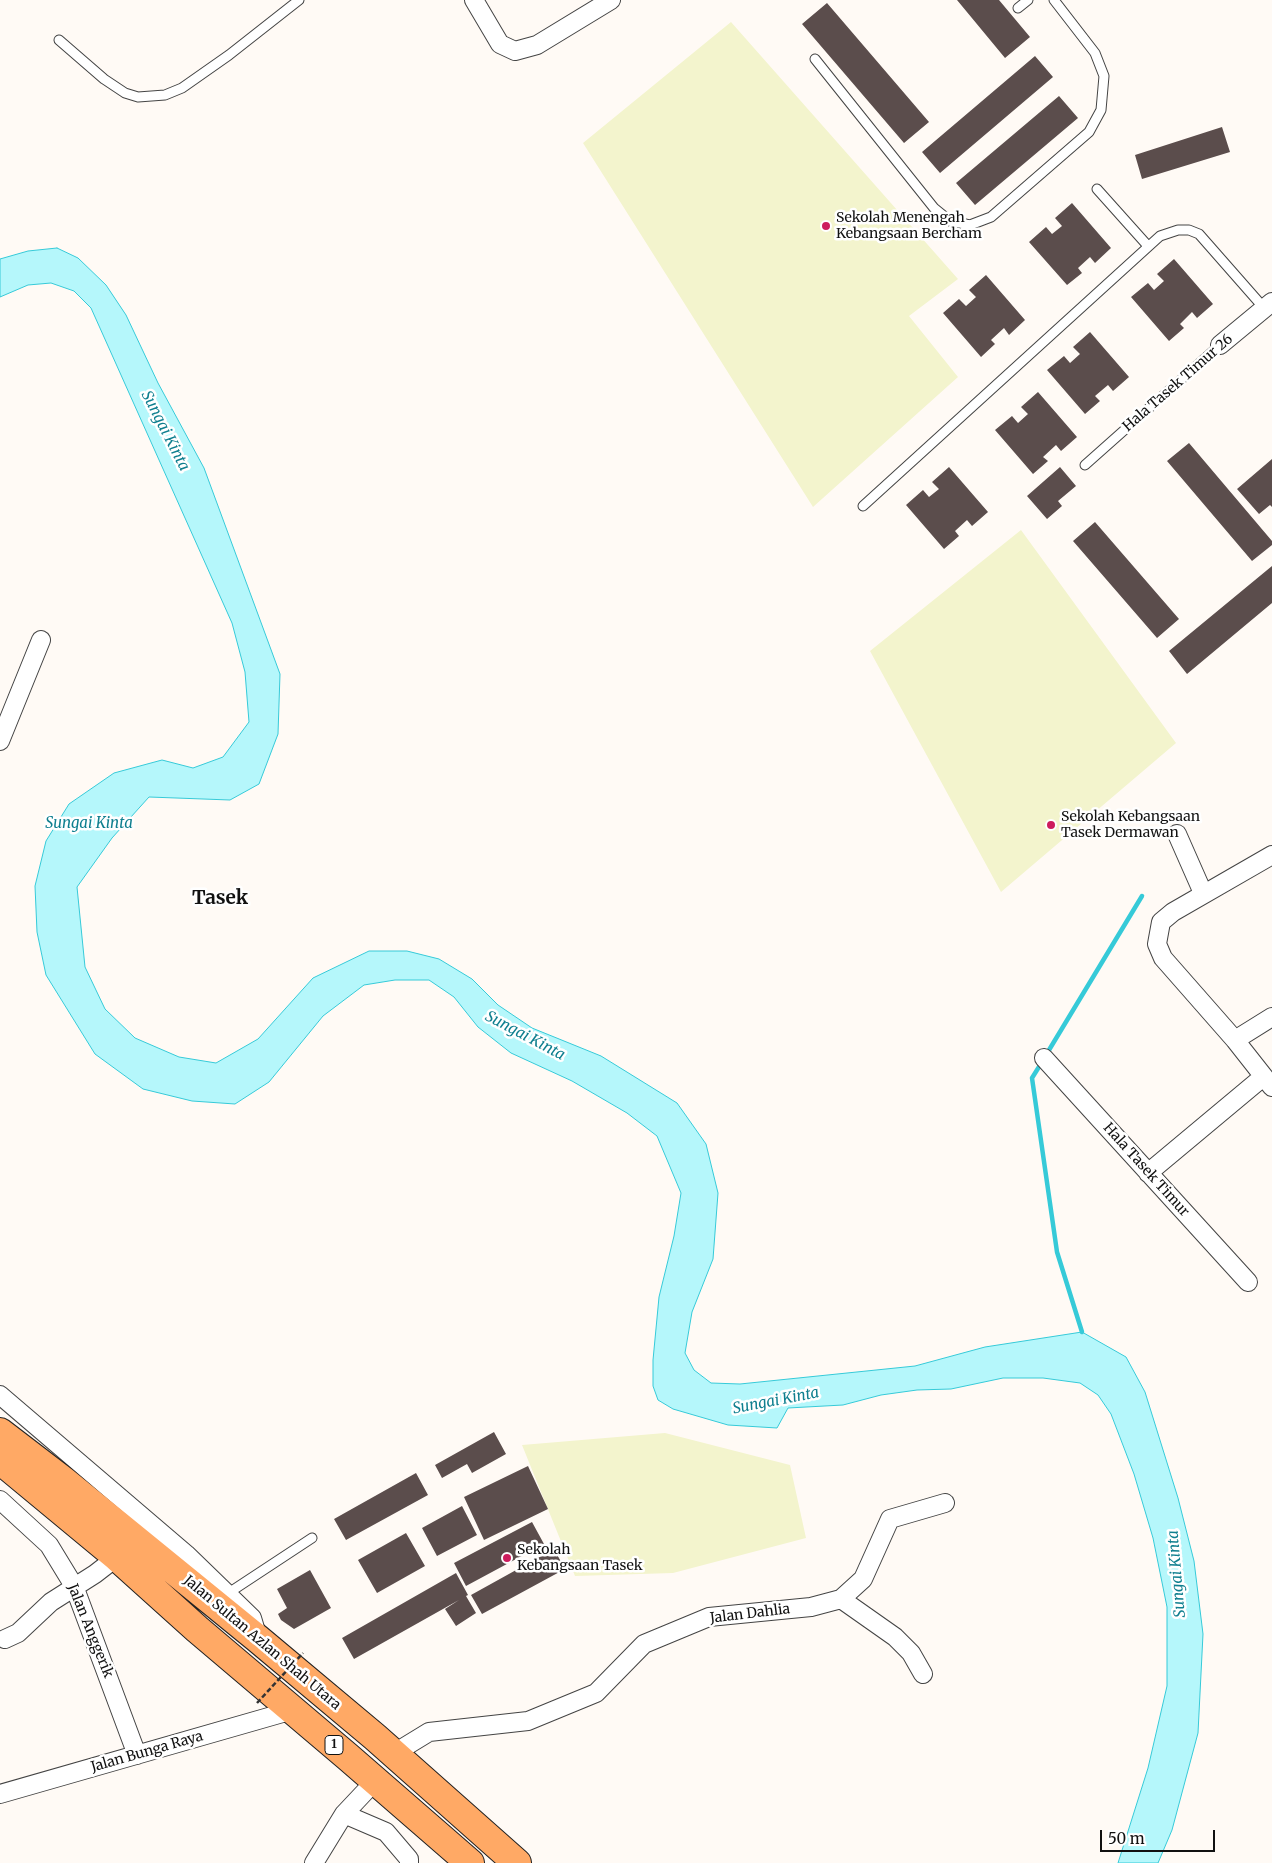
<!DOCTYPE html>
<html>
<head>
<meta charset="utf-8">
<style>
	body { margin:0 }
	#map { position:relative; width:1272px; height:1863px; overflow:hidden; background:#fffaf5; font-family:Merriweather,serif }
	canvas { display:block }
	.scale { position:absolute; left:1100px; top:1830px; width:115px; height:22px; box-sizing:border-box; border:2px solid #111; border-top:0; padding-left:6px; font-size:15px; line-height:18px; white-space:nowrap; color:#111; -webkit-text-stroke:4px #fff; paint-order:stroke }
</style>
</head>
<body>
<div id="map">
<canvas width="1272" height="1863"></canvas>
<div class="scale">50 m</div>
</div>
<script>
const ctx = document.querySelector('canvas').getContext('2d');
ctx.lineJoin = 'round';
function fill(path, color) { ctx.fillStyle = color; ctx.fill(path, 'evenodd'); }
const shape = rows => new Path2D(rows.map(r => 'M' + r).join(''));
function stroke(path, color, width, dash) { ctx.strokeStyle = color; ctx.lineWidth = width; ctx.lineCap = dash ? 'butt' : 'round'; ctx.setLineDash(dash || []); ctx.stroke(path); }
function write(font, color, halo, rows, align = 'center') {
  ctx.font = font + ' Merriweather,serif'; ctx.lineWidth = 5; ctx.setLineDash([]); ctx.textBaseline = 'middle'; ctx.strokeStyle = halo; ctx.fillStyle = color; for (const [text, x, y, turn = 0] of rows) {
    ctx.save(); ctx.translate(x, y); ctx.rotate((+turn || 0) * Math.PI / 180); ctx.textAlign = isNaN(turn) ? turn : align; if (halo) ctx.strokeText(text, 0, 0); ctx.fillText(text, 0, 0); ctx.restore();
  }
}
const pitch = shape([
	[731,22,958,279,909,316,958,377,813,507,583,143],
	[1021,530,1176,743,1001,892,870,651],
	[665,1433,790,1465,806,1538,673,1573,575,1576,522,1445]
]);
const water = shape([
	[57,248,78,258,106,285,126,315,158,383,204,468,280,674,278,734,259,784,230,800,149,797,112,838,77,887,85,967,105,1009,135,1038,179,1057,216,1063,258,1039,313,978,369,951,407,951,439,959,472,979,498,1005,532,1028,601,1056,677,1103,706,1144,718,1193,713,1259,692,1312,685,1353,694,1370,711,1383,740,1384,915,1366,985,1347,1082,1332,1126,1357,1145,1392,1178,1498,1194,1561,1203,1634,1198,1733,1172,1830,1158,1863,1118,1863,1148,1768,1167,1686,1167,1607,1153,1538,1134,1474,1111,1414,1098,1395,1080,1383,1043,1378,1003,1378,951,1389,917,1390,881,1395,843,1405,788,1408,777,1428,728,1425,673,1409,658,1400,653,1386,653,1360,659,1297,674,1236,681,1193,657,1136,627,1113,572,1081,511,1053,478,1027,454,997,429,980,395,980,364,985,323,1016,269,1082,235,1104,192,1101,143,1089,95,1054,46,975,37,932,35,886,46,841,69,804,114,773,162,760,193,768,223,757,249,722,245,672,232,623,91,308,74,291,51,283,28,285,0,297,0,259,28,251,57,248]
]);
const stream = shape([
	[1046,1055,1142,896],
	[1042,1062,1032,1078,1057,1252,1082,1332]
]);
const building = shape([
	[957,0,999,0,1030,37,1005,58],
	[827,3,929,122,904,143,802,24],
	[1035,56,1053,77,940,173,922,152],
	[1059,96,1078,118,975,205,956,183],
	[1222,127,1230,152,1142,179,1135,155],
	[1072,203,1111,248,1095,263,1090,257,1078,268,1082,273,1067,285,1029,242,1046,227,1052,234,1062,226,1055,218],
	[1174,259,1213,304,1197,318,1192,312,1180,324,1184,328,1169,341,1131,297,1148,283,1154,290,1164,281,1157,274],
	[986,275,1025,320,1009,335,1004,328,991,340,995,344,981,357,943,313,959,299,966,306,976,297,969,290],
	[1090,332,1129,377,1113,391,1108,385,1095,396,1100,401,1085,414,1047,370,1064,356,1070,363,1080,354,1073,347],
	[1038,392,1077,437,1061,451,1056,445,1043,457,1048,461,1033,474,995,430,1012,416,1018,423,1028,414,1021,407],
	[1189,443,1272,541,1272,545,1252,561,1167,461],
	[1272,459,1272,507,1270,505,1259,514,1237,489],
	[949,467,988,512,972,526,967,520,955,531,959,536,944,549,906,505,923,490,929,497,939,489,932,482],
	[1060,467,1076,486,1058,501,1062,506,1047,519,1027,496],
	[1095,522,1179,619,1157,638,1073,541],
	[1272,566,1272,603,1187,674,1169,651],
	[494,1432,506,1454,472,1473,467,1464,442,1478,435,1465],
	[528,1466,548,1509,484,1540,464,1497],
	[416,1473,428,1495,346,1540,334,1519],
	[462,1506,477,1535,437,1556,422,1528],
	[532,1522,544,1544,466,1586,454,1563],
	[406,1533,425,1566,377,1593,358,1560],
	[554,1549,565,1569,482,1614,471,1595],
	[310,1570,331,1608,294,1629,281,1620,278,1614,287,1608,277,1589],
	[456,1573,468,1595,466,1596,476,1613,456,1626,445,1609,459,1600,354,1659,342,1638]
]);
const lane = shape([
	[1018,8,1028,0],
	[59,40,104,79,125,93,138,97,165,95,182,88,229,55,299,0],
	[815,59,934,208,950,221,970,225,991,217,1089,132,1101,110,1104,76,1095,53,1054,0],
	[1097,189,1148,246],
	[1085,465,1220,345],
	[863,506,1160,236,1178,230,1189,230,1199,234,1264,308],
	[227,1594,312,1538]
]);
const street = shape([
	[474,0,500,44,515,51,537,45,611,0],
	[1220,345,1272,302],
	[0,741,41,640],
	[1177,834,1203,893],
	[1272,855,1173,912,1161,922,1157,944,1163,958,1235,1040,1272,1087],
	[1235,1040,1272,1017],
	[1044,1058,1248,1282],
	[1148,1173,1263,1077],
	[0,1395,186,1554,252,1618,255,1628],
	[0,1500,49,1545,74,1586,137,1755],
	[841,1599,895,1637,911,1653,923,1674],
	[5,1639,18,1633,51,1602,95,1574,117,1557],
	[393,1754,429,1732,528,1721,596,1693,644,1644,709,1617,811,1607,841,1599,863,1579,890,1519,945,1503],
	[0,1794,293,1710],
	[344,1814,386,1832,409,1859,409,1863],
	[314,1863,344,1814,376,1780]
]);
const primary = shape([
	[0,1432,64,1481,258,1639,375,1737,517,1863],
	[0,1460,117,1557,197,1629,348,1757,470,1863]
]);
const pathBridge = shape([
	[257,1703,303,1653]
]);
const markers = [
	[826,226,5,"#cd1c5d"],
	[1051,825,5,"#cd1c5d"],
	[507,1558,5,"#cd1c5d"]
];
const shields = [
	[334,1745,18]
];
const shieldNames = [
	["1",334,1745]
];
const poiNames = [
	["Sekolah Menengah",836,218],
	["Kebangsaan Bercham",836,234],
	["Sekolah Kebangsaan",1061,817],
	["Tasek Dermawan",1061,833],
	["Sekolah",517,1550],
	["Kebangsaan Tasek",517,1566]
];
const streetNames = [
	["Hala Tasek Timur 26",1178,383,-41],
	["Hala Tasek Timur",1146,1170,48],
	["Jalan Dahlia",750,1614,-7],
	["Jalan Anggerik",90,1631,68],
	["Jalan Sultan Azlan Shah Utara",262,1643,40],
	["Jalan Bunga Raya",147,1752,-16]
];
const waterNames = [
	["Sungai Kinta",165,431,63],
	["Sungai Kinta",89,824],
	["Sungai Kinta",525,1036,28],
	["Sungai Kinta",776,1401,-11],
	["Sungai Kinta",1177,1574,-95]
];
const districtNames = [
	["Tasek",220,899]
];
fill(pitch, '#f3f4cd');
fill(water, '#b5f7fb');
stroke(water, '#36cad8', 1);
stroke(stream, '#36cad8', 4.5);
fill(building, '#5b4d4c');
stroke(lane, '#444', 11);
stroke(street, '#444', 20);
stroke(primary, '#222', 30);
stroke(lane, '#fff', 9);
stroke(street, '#fff', 18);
stroke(primary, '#ffa965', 28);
stroke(pathBridge, '#333', 2.5, [5, 2.5]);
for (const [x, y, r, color] of markers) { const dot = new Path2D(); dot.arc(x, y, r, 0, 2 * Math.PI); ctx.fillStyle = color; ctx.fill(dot); stroke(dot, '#fff', 2); }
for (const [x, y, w] of shields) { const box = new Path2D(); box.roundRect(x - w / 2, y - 9.5, w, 19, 4); ctx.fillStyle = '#fff'; ctx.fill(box); stroke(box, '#111', 1); }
write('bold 12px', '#111', null, shieldNames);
write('14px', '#111', '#fff', poiNames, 'left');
write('14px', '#111', '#fff', streetNames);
write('italic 15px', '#0f7f8f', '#fff', waterNames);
write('bold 19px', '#111', '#fff', districtNames);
</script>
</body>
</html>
